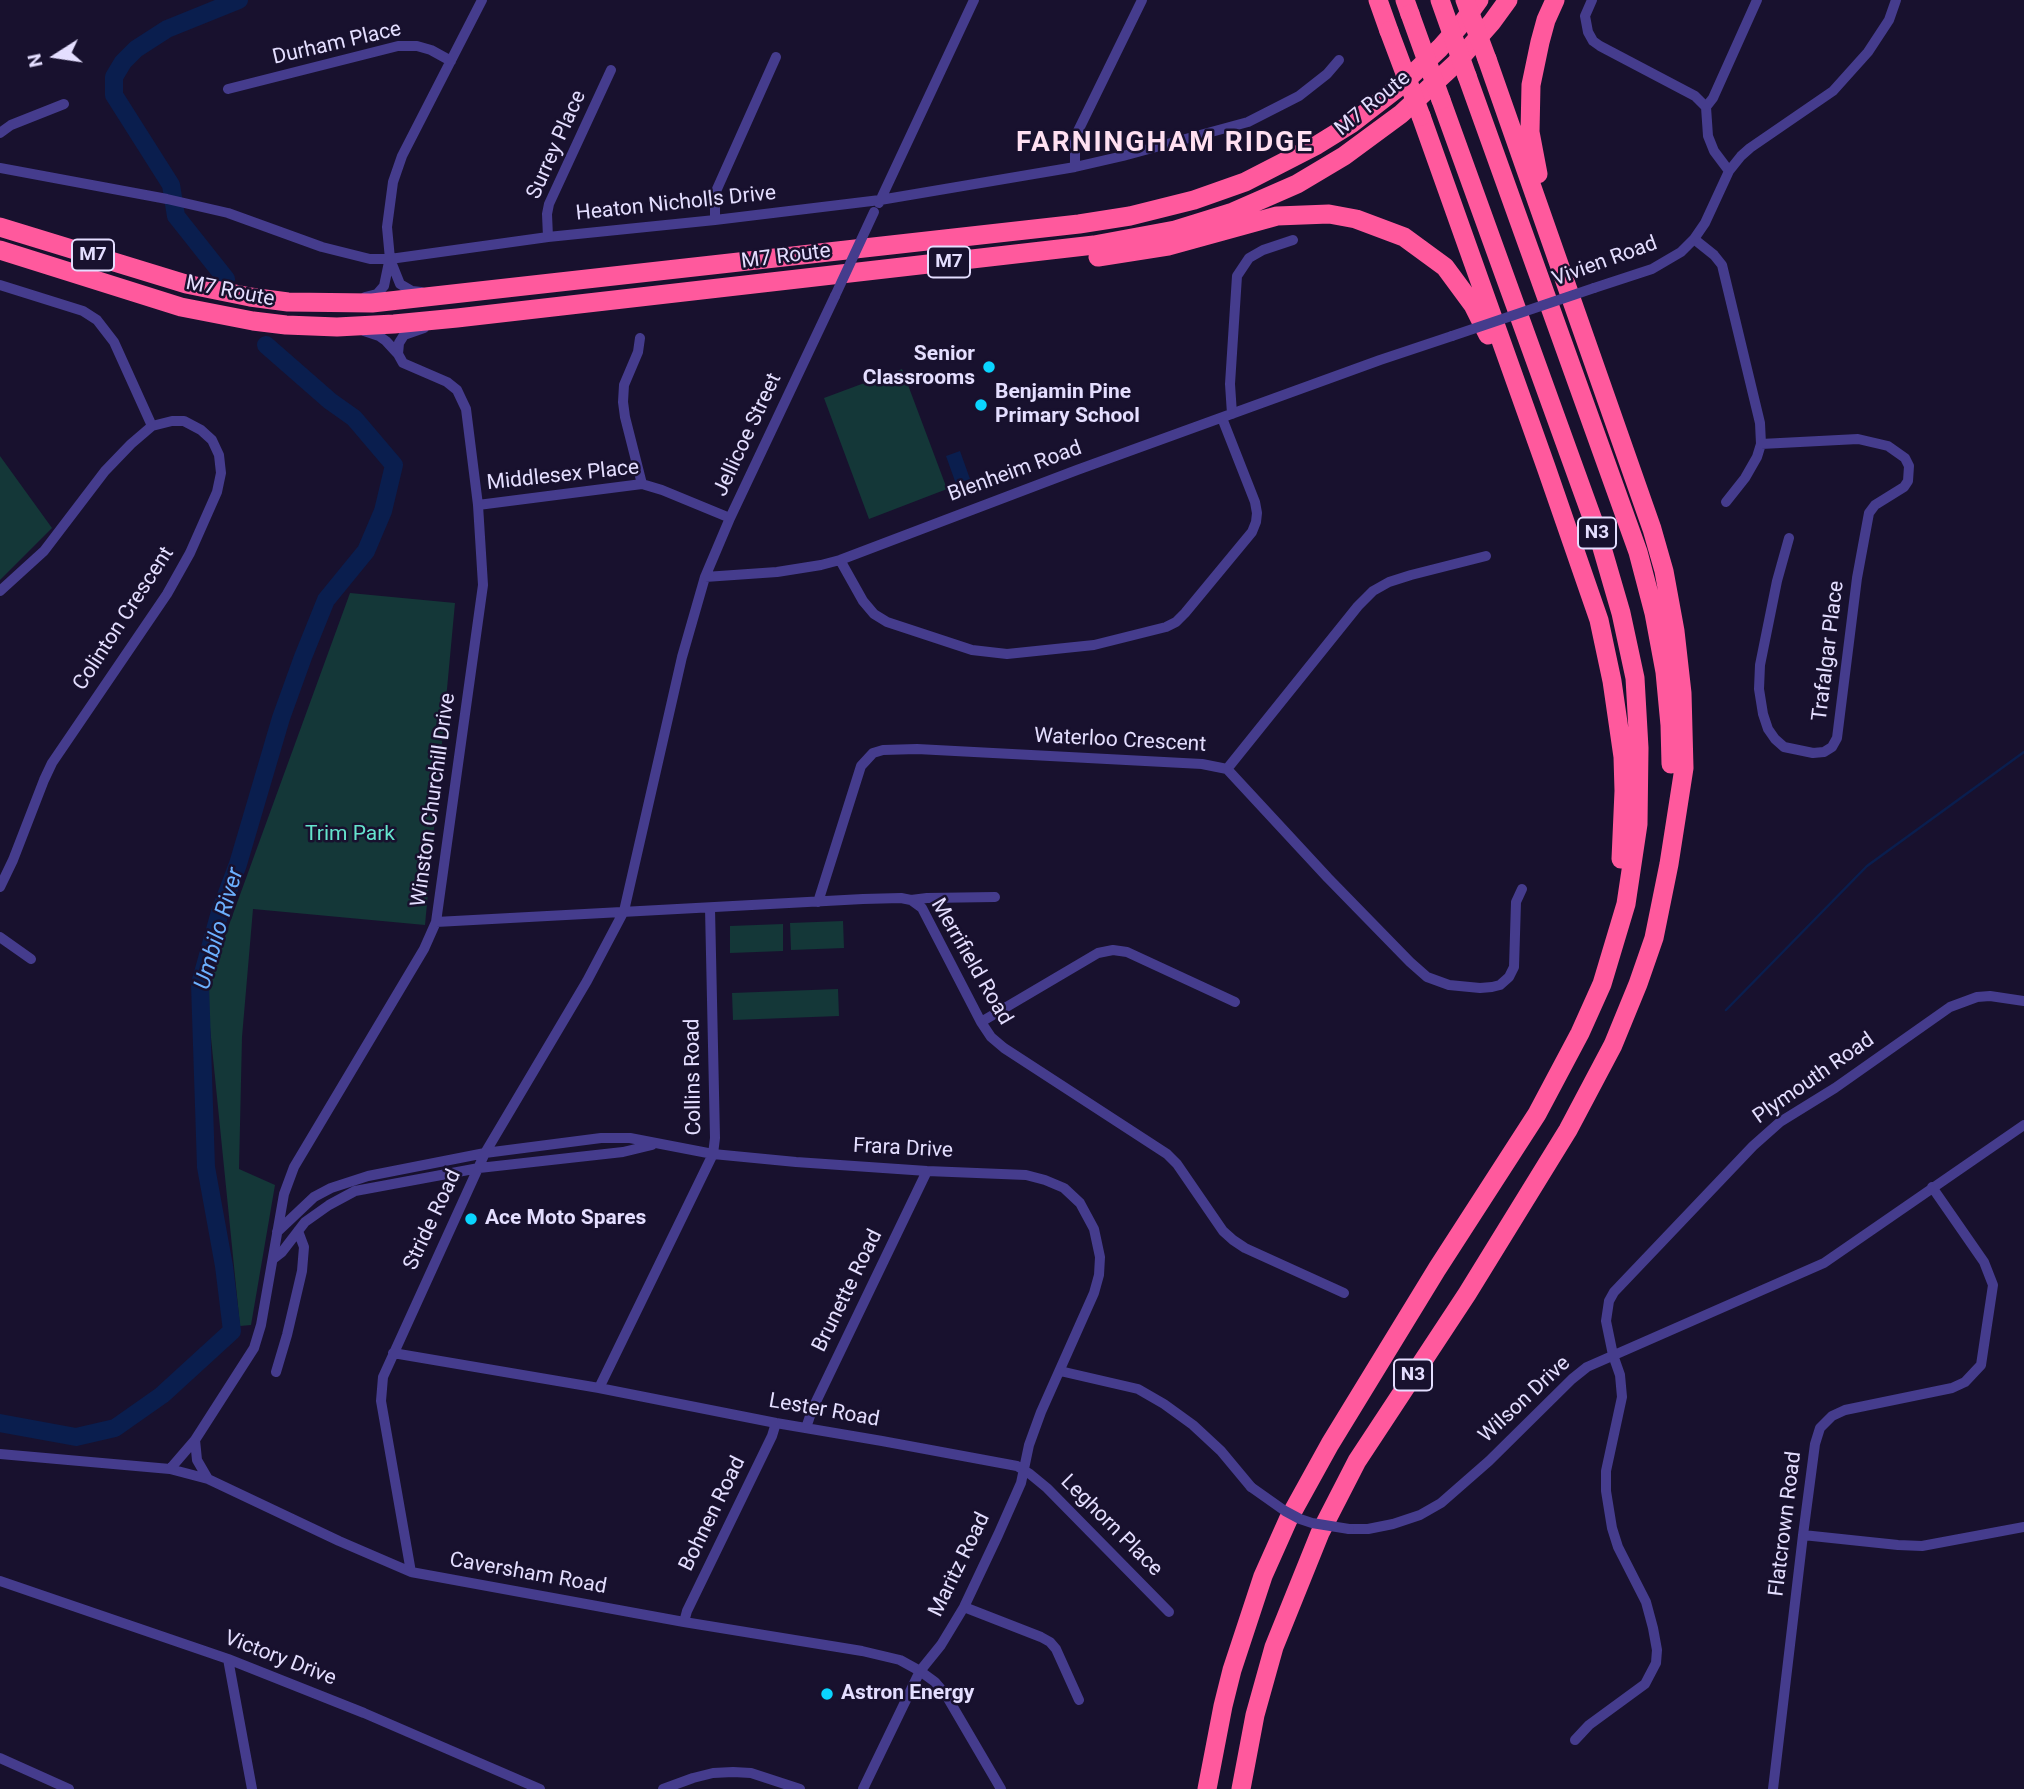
<!DOCTYPE html>
<html>
<head>
<meta charset="utf-8">
<style>
	body { margin:0 }
	#map { position:relative; width:2024px; height:1789px; overflow:hidden; background:#18112e; font-family:Roboto,sans-serif }
	canvas { display:block }
	.north { position:absolute; left:21px; top:21px; width:70px; height:70px; -webkit-text-stroke:5px #18112e; paint-order:stroke; rotate:258deg; font-size:19px; font-weight:700; line-height:28px; text-align:center; color:#e4deff }
	.north::after { content:''; display:block; margin:auto; width:24px; height:32px; background:#e4deff; clip-path:polygon(50% 0,100% 100%,50% 72%,0 100%) }
</style>
</head>
<body>
<div id="map">
<canvas width="2024" height="1789"></canvas>
<div class="north">N</div>
</div>
<script>
const ctx = document.querySelector('canvas').getContext('2d');
ctx.lineJoin = 'round';
function fill(path, color) { ctx.fillStyle = color; ctx.fill(path, 'evenodd'); }
const shape = rows => new Path2D(rows.map(r => 'M' + r).join(''));
function stroke(path, color, width, dash) { ctx.strokeStyle = color; ctx.lineWidth = width; ctx.lineCap = dash ? 'butt' : 'round'; ctx.setLineDash(dash || []); ctx.stroke(path); }
function write(font, color, halo, rows, align = 'center') {
  ctx.font = font + ' Roboto,sans-serif'; ctx.lineWidth = 5; ctx.setLineDash([]); ctx.textBaseline = 'middle'; ctx.strokeStyle = halo; ctx.fillStyle = color; for (const [text, x, y, turn = 0] of rows) {
    ctx.save(); ctx.translate(x, y); ctx.rotate((+turn || 0) * Math.PI / 180); ctx.textAlign = isNaN(turn) ? turn : align; if (halo) ctx.strokeText(text, 0, 0); ctx.fillText(text, 0, 0); ctx.restore();
  }
}
const green = shape([
	[902,369,947,489,869,519,824,398],
	[0,456,52,528,0,580],
	[350,593,455,603,425,925,253,909,242,1037,239,1169,275,1185,251,1325,240,1326,206,988],
	[843,921,844,948,791,950,790,923],
	[783,924,783,951,730,953,730,926],
	[838,989,839,1016,733,1020,732,993]
]);
const water = shape([
	[960,451,970,479,956,484,946,456]
]);
const stream = shape([
	[1726,1010,1867,866,2024,752]
]);
const river = shape([
	[226,279,176,216,171,185,114,95,114,77,123,62,136,49,167,29,239,0],
	[0,1423,76,1437,115,1428,162,1395,232,1331,224,1266,206,1167,200,984,220,912,238,864,281,718,303,657,326,600,366,551,383,511,394,465,354,418,330,401,266,345]
]);
const street = shape([
	[1592,0,1585,16,1588,32,1593,41,1600,46,1695,96,1706,107],
	[228,89,398,46,417,46,431,50,451,61],
	[0,133,11,125,64,104],
	[1075,167,1075,139,1078,131,1142,0],
	[0,168,167,199,228,213,322,247,370,259,390,259,548,237,715,220,880,200,1075,167,1123,156,1248,122,1299,96,1327,74,1339,60],
	[1729,171,1714,151,1708,136,1706,107,1713,98,1757,0],
	[879,203,974,0],
	[715,220,715,198,717,189,776,57],
	[548,237,547,214,549,204,611,70],
	[1694,239,1714,255,1722,265,1760,423,1761,444,1757,457,1745,478,1726,502],
	[0,285,83,311,97,320,114,342,152,426],
	[1594,288,1652,269,1681,252,1694,239,1705,223,1729,171,1741,156,1750,148,1833,91,1868,52,1889,20,1896,0],
	[421,292,412,291,400,284,390,259,387,227,393,182,402,156,482,0],
	[365,297,377,294,384,286,389,262],
	[640,338,638,352,624,385,623,402,625,417,642,484],
	[398,354,399,343,404,335,424,328],
	[1232,414,1230,384,1237,276,1249,258,1263,250,1293,240],
	[1761,444,1858,439,1888,446,1905,458,1909,466,1908,481,1904,487,1875,505,1869,513,1857,578,1837,738,1832,747,1824,752,1813,753,1784,747,1775,739,1768,729,1763,714,1759,689,1760,665,1777,581,1789,538],
	[478,505,642,484,662,490,730,518],
	[840,560,863,601,874,614,887,622,972,650,1007,654,1094,645,1166,627,1176,622,1185,613,1252,532,1256,522,1257,513,1255,502,1222,418],
	[705,577,777,572,821,565,840,560,1077,470,1380,360,1452,336],
	[0,591,44,551,105,471,131,444,152,426,172,421,184,421,201,430,212,440,219,455,221,473,217,492,190,553,167,594,52,763,44,780,13,860,0,887],
	[1227,769,1358,606,1373,591,1389,582,1411,575,1486,556],
	[911,900,927,898,995,897],
	[818,902,861,766,873,753,883,750,917,749,1202,764,1227,769,1328,878,1410,962,1427,977,1449,985,1480,988,1492,987,1500,985,1509,977,1514,967,1516,902,1522,889],
	[436,922,863,899,901,898,911,900,922,908,981,1022,991,1037,1004,1048,1167,1154,1177,1164,1223,1231,1233,1240,1245,1248,1344,1293],
	[0,937,31,959],
	[981,1022,1098,953,1113,950,1127,952,1235,1002],
	[277,1232,314,1197,331,1188,368,1176,485,1153,601,1138,630,1138,713,1154,796,1162,927,1171,1026,1175,1045,1180,1064,1188,1080,1203,1094,1229,1100,1257,1099,1275,1094,1293,1041,1412,1029,1445,1021,1483,998,1535,964,1607,941,1645,920,1671,863,1789],
	[273,1259,282,1252,305,1222,329,1205,355,1191,479,1168,623,1152,652,1145],
	[393,1353,599,1388,776,1423,882,1441,1017,1466,1030,1474,1047,1488,1169,1612],
	[1060,1371,1138,1389,1164,1404,1193,1425,1221,1451,1251,1487],
	[276,1372,287,1335,302,1271,304,1247,298,1231],
	[599,1388,713,1154,715,1138,710,908],
	[806,1428,812,1410,927,1171],
	[195,1440,197,1460,208,1479],
	[0,1454,170,1469,208,1479,339,1541,411,1572,684,1622,862,1651,900,1660,920,1671,935,1682,946,1695,1001,1789],
	[170,1469,195,1440,254,1348,261,1325,284,1194,294,1167,424,949,436,922,483,585,478,505,466,409,457,390,447,382,403,363,398,354,386,341,379,336,364,331],
	[1349,1529,1368,1529,1393,1524,1420,1515,1441,1503,1489,1461,1572,1379,1587,1367,1824,1263,2024,1125],
	[1803,1535,1898,1545,1922,1546,2024,1527],
	[411,1572,381,1401,383,1377,485,1153,587,981,624,911,682,657,705,577,730,518,835,296],
	[0,1581,228,1659,364,1713,540,1789],
	[964,1607,1041,1637,1050,1642,1056,1649,1079,1700],
	[684,1622,687,1611,772,1436,776,1423],
	[228,1659,252,1789],
	[1575,1740,1589,1725,1645,1684,1656,1663,1657,1650,1653,1628,1646,1602,1618,1547,1612,1528,1606,1491,1606,1471,1622,1397,1620,1375,1613,1355,1606,1321,1609,1301,1614,1292,1753,1146,1780,1122,1835,1088,1950,1007,1977,997,1990,996,2024,1001],
	[0,1758,69,1789],
	[663,1789,693,1778,713,1773,733,1772,751,1773,800,1789],
	[1773,1789,1803,1535,1815,1444,1820,1428,1832,1416,1845,1410,1952,1388,1965,1382,1981,1365,1993,1285,1984,1262,1932,1187]
]);
const highway = shape([
	[1378,0,1389,31],
	[1405,0,1410,14],
	[1467,76,1638,552,1654,613,1665,672,1670,725,1671,764],
	[1421,116,1546,467,1599,620,1612,681,1623,757,1624,791,1621,859],
	[1538,174,1530,132,1531,85,1540,42,1546,20,1555,0],
	[0,227,186,284,250,297,288,302,372,303,1079,224,1130,216,1194,200,1245,182,1317,145,1351,124,1399,87,1440,48,1463,22,1479,0],
	[0,250,181,307,253,321,286,325,337,327,394,324,457,318,1094,245,1175,230,1233,212,1297,184,1344,156,1401,114,1455,64,1492,22,1508,0],
	[1098,257,1168,246,1277,216,1329,214,1356,219,1404,237,1445,267,1473,305,1488,335],
	[1207,1789,1223,1706,1232,1670,1263,1576,1288,1520,1330,1444,1437,1269,1537,1114,1580,1033,1602,984,1626,904,1638,824,1639,748,1635,678,1621,613,1598,534,1441,100],
	[1241,1789,1255,1715,1274,1647,1320,1533,1357,1461,1467,1294,1568,1130,1613,1045,1638,984,1654,938,1669,864,1684,768,1682,693,1675,631,1664,571,1652,529,1487,59]
]);
const streetBridge = shape([
	[835,296,874,212],
	[1452,336,1594,288],
	[1251,1487,1285,1511,1300,1519,1312,1523,1349,1529]
]);
const highwayBridge = shape([
	[1440,0,1467,76],
	[1465,0,1487,59],
	[1410,14,1441,100],
	[1389,31,1421,116]
]);
const markers = [
	[989,367,7,"#0ad5ff"],
	[981,405,7,"#0ad5ff"],
	[471,1219,7,"#0ad5ff"],
	[827,1694,7,"#0ad5ff"]
];
const shields = [
	[93,255,42],
	[949,262,42],
	[1597,533,38],
	[1413,1375,38]
];
const shieldNames = [
	["M7",93,255],
	["M7",949,262],
	["N3",1597,533],
	["N3",1413,1375]
];
const streetNames = [
	["Durham Place",337,44,-13],
	["M7 Route",1373,104,-39],
	["Surrey Place",557,145,-66],
	["Heaton Nicholls Drive",676,204,-6],
	["M7 Route",786,257,-7],
	["Vivien Road",1605,262,-20],
	["M7 Route",230,292,11],
	["Jellicoe Street",748,435,-65],
	["Blenheim Road",1015,472,-20],
	["Middlesex Place",563,476,-6],
	["Colinton Crescent",124,619,-57],
	["Trafalgar Place",1829,651,-83],
	["Waterloo Crescent",1120,741,3],
	["Winston Churchill Drive",434,800,-82],
	["Merrifield Road",971,962,60],
	["Collins Road",694,1077,-91],
	["Plymouth Road",1814,1079,-35],
	["Frara Drive",903,1149,3],
	["Stride Road",433,1220,-65],
	["Brunette Road",848,1291,-64],
	["Wilson Drive",1525,1400,-43],
	["Lester Road",824,1411,10],
	["Bohnen Road",713,1514,-64],
	["Flatcrown Road",1786,1524,-83],
	["Leghorn Place",1111,1526,45],
	["Maritz Road",960,1565,-64],
	["Caversham Road",528,1574,10],
	["Victory Drive",280,1659,21]
];
const poiNames = [
	["Senior",975,355,"right"],
	["Classrooms",975,379,"right"],
	["Benjamin Pine",995,393],
	["Primary School",995,417],
	["Ace Moto Spares",485,1219],
	["Astron Energy",841,1694]
];
const parkNames = [
	["Trim Park",350,835]
];
const waterNames = [
	["Umbilo River",220,929,-74]
];
const districtNames = [
	["FARNINGHAM RIDGE",1165,144]
];
fill(green, '#143738');
fill(water, '#0a1e4e');
stroke(stream, '#0a1e4e', 2.5);
stroke(river, '#0a1e4e', 18);
stroke(street, '#453c8d', 10);
stroke(highway, '#ff599d', 19);
stroke(streetBridge, '#453c8d', 10);
stroke(highwayBridge, '#ff599d', 19);
for (const [x, y, r, color] of markers) { const dot = new Path2D(); dot.arc(x, y, r, 0, 2 * Math.PI); ctx.fillStyle = color; ctx.fill(dot); stroke(dot, '#18112e', 2.5); }
for (const [x, y, w] of shields) { const box = new Path2D(); box.roundRect(x - w / 2, y - 15.5, w, 31, 5); ctx.fillStyle = '#18112e'; ctx.fill(box); stroke(box, '#e4deff', 2); }
write('bold 19px', '#e4deff', null, shieldNames);
write('21px', '#e4deff', '#18112e', streetNames);
write('bold 21px', '#e4deff', '#18112e', poiNames, 'left');
write('21px', '#65e4cd', '#18112e', parkNames);
write('italic 23px', '#6cb0ff', '#18112e', waterNames);
ctx.letterSpacing = '2px';
write('bold 28px', '#ffe0f1', '#18112e', districtNames);
ctx.letterSpacing = '0px';
</script>
</body>
</html>
